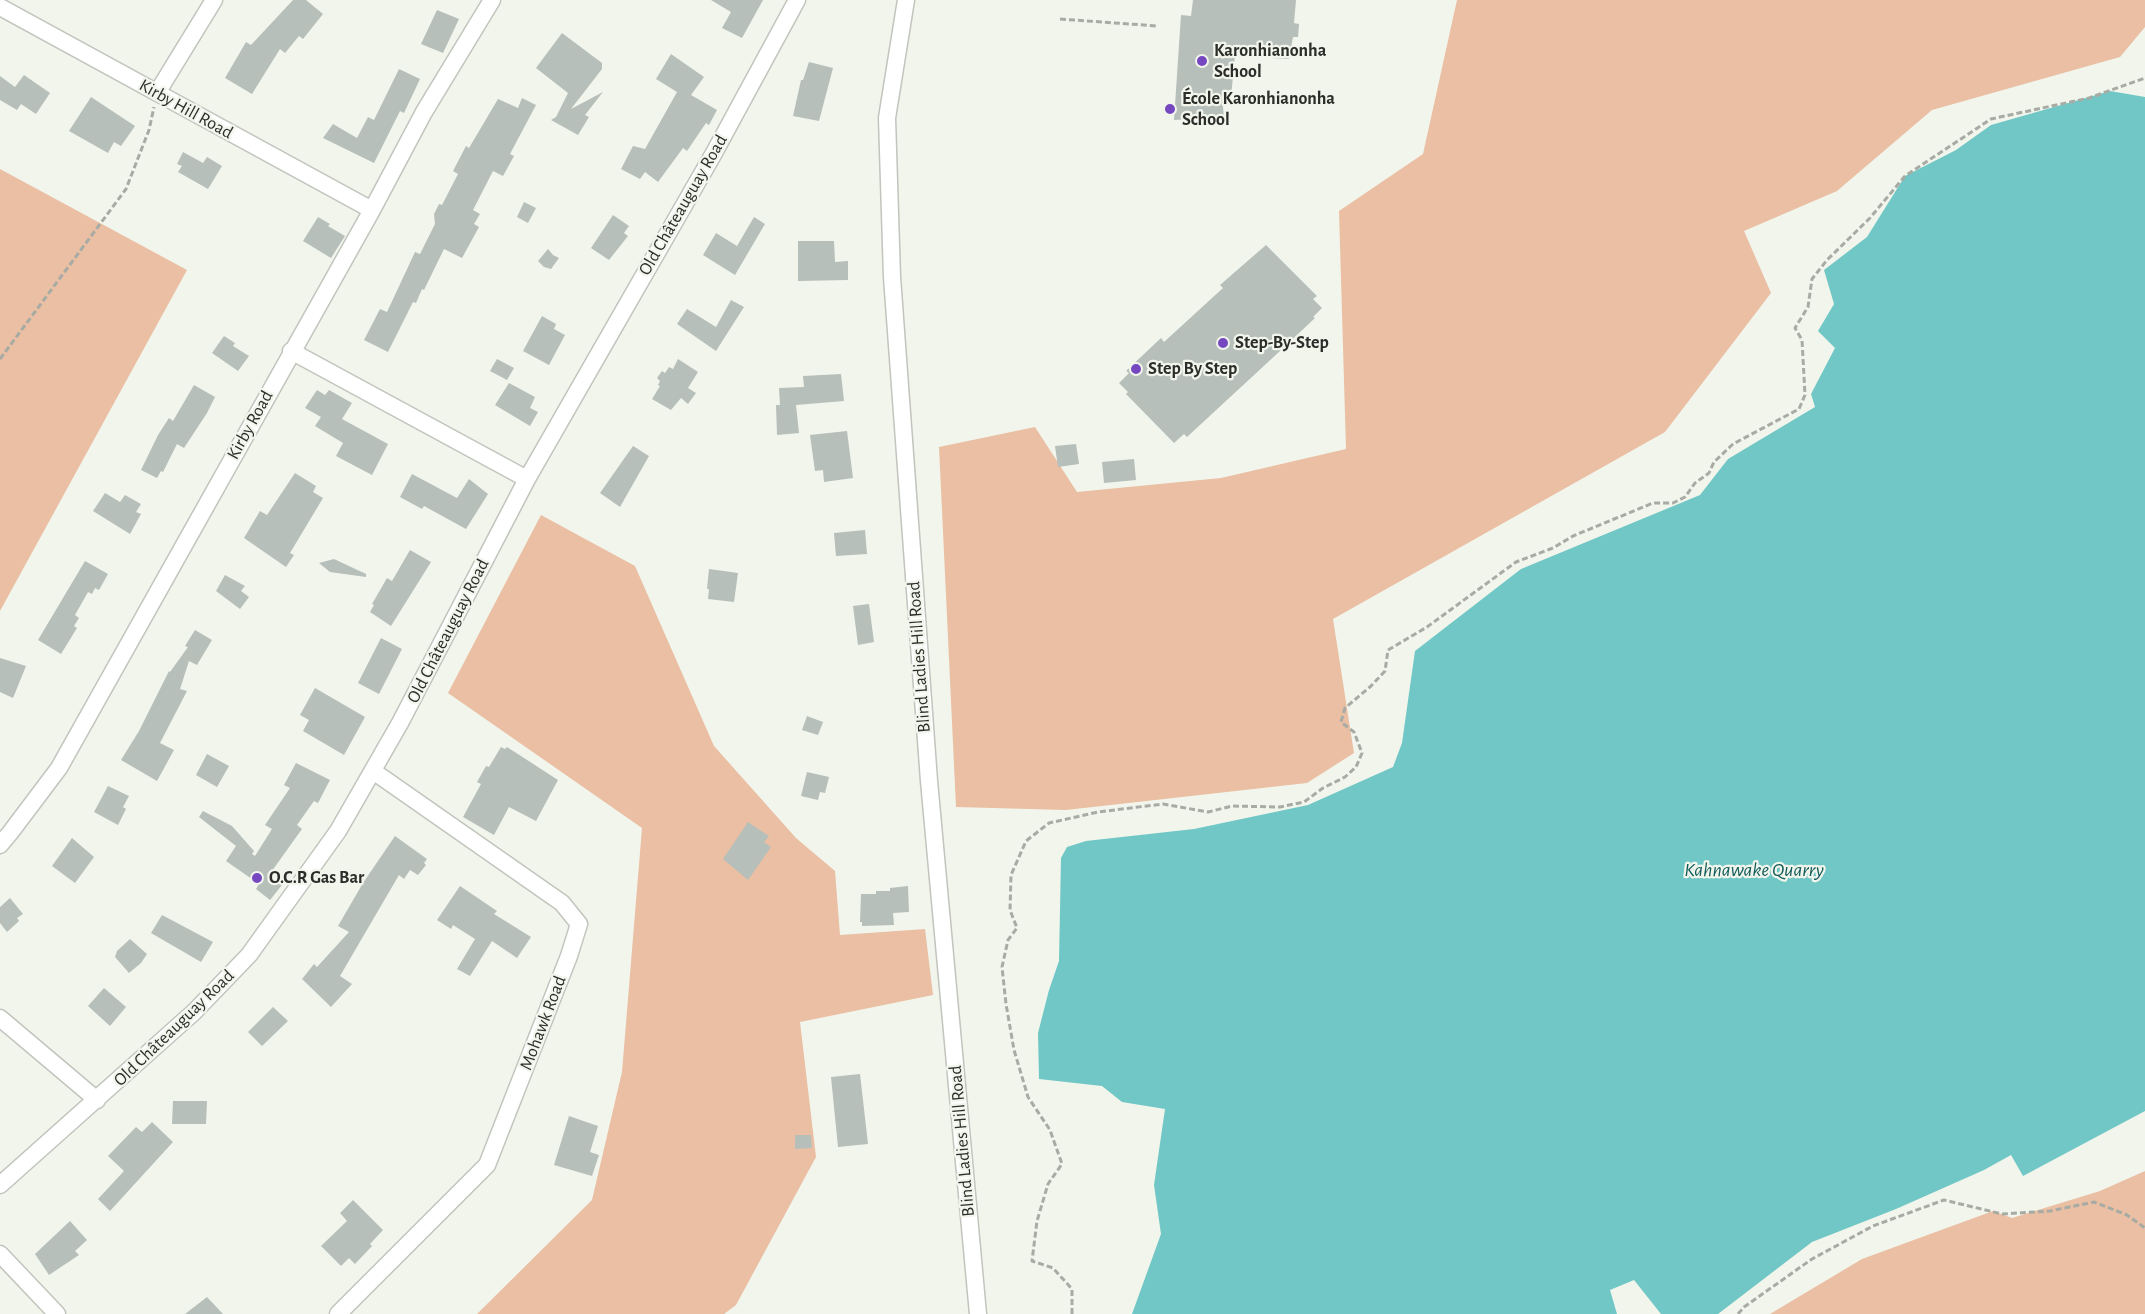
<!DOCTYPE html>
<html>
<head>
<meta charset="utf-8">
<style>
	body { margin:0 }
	canvas { display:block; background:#f1f5ec }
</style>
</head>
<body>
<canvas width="2145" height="1314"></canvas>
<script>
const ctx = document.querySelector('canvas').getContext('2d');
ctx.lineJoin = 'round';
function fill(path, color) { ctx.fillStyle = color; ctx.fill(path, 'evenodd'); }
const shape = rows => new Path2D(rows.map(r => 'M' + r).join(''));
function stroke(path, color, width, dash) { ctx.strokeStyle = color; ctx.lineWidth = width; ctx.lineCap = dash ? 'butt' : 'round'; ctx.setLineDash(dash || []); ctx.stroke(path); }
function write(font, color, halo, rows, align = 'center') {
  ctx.font = font + ' "Alegreya Sans",sans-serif'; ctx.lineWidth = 4.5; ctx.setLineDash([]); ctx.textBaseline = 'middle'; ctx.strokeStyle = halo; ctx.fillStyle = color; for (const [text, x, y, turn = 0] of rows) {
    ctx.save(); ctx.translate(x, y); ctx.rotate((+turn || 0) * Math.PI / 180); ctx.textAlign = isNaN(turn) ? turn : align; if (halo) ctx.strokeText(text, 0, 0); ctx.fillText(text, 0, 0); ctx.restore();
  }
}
const green = shape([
	[1457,0,2145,0,2145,27,2120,57,1932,110,1837,191,1744,231,1771,293,1665,432,1333,619,1354,753,1307,783,1066,810,956,807,939,447,1035,427,1077,492,1221,478,1346,449,1339,211,1423,154],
	[0,169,187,270,0,611],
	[541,515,635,566,714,746,796,838,835,871,840,935,925,929,933,995,800,1022,816,1157,736,1305,724,1314,477,1314,592,1200,622,1072,642,828,448,693],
	[2145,1171,2145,1314,1770,1314,1862,1259,1993,1211,2012,1218,2100,1191]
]);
const water = shape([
	[2110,91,2145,97,2145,1111,2023,1176,2011,1155,1984,1170,1896,1209,1812,1242,1718,1314,1661,1314,1634,1280,1610,1290,1617,1314,1132,1314,1161,1234,1154,1185,1165,1109,1122,1102,1102,1086,1039,1079,1038,1033,1049,990,1059,961,1061,858,1067,847,1086,841,1194,829,1308,805,1393,767,1402,743,1415,651,1521,569,1700,495,1728,459,1815,407,1811,394,1835,348,1818,331,1834,304,1824,270,1867,237,1905,176,1956,150,1991,125]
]);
const building = shape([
	[293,0,306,0,323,14,303,39,299,36,285,53,280,49,252,94,225,78,246,42,251,45],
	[711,0,763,0,742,38,722,28,731,12],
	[1193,0,1296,0,1294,23,1299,24,1298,37,1293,37,1289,59,1235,56,1231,97,1222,98,1224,117,1174,120,1181,15,1191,16],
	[437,10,459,19,443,53,421,44],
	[562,33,602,63,602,69,571,109,603,92,585,115,589,117,578,135,551,120,556,117,568,93,536,68],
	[671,54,704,77,691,95,717,110,709,125,706,123,687,151,683,148,658,182,645,172,640,179,621,169,633,146,645,149,677,92,656,79],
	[809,62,833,68,819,121,793,116,801,80,803,80],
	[399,69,420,79,404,113,400,111,374,163,323,138,333,124,357,138,368,117,374,120],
	[24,75,50,93,36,114,21,104,17,110,0,100,0,76,15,87],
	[91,97,135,126,121,146,114,142,108,153,69,131],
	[522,98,536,105,510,154,514,156,503,176,493,171,473,210,480,214,474,224,479,227,462,258,444,249,424,290,422,289,416,303,413,302,388,352,364,340,380,309,387,312,415,252,420,254,435,224,434,214,439,204,442,205,458,174,453,171,466,146,469,148,498,99,518,108],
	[183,152,203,163,207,157,222,166,208,189,178,172,182,166,177,164],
	[524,202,536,208,528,223,517,217],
	[613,215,629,226,624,233,628,236,609,260,591,248],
	[318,217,330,224,328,226,345,236,331,258,303,241],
	[754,217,765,224,735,275,703,255,716,233,737,246],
	[798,241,834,241,835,262,848,261,848,280,798,281],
	[1266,245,1317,296,1313,299,1322,308,1313,317,1315,318,1280,351,1187,437,1184,434,1174,443,1126,394,1128,392,1119,383,1129,373,1126,371,1161,338,1164,342,1223,288,1220,285],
	[548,249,553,255,559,258,551,269,544,267,538,261],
	[731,300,744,307,716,351,677,324,687,309,716,327],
	[542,316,556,324,554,329,565,335,549,365,523,351],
	[224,336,235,343,233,346,249,356,238,371,212,353],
	[497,359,514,368,507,380,490,371],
	[678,359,698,372,688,388,696,393,688,404,681,398,671,410,652,399,660,386,658,385,660,381,657,378,662,371,665,373,669,367,673,369],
	[841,374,844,401,796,405,799,433,777,435,776,405,780,405,779,388,804,387,803,376],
	[509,383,535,397,530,408,538,412,530,426,495,405],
	[194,385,215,397,207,413,184,448,177,444,163,472,161,471,157,478,141,470,158,435,169,418,173,421],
	[317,390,325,395,329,390,352,403,342,419,388,444,372,475,336,456,343,443,315,426,321,417,305,408],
	[847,431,853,478,824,482,823,470,815,471,810,435],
	[1076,444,1079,464,1058,467,1055,446],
	[633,446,649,456,620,507,600,493],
	[1134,459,1136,480,1104,483,1102,462],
	[295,473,316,486,313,492,323,498,290,553,294,555,286,567,244,538,260,511,267,515],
	[412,474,457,498,469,479,488,494,466,529,424,506,422,509,400,497],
	[105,493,120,502,125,495,141,504,136,512,141,514,130,534,93,511],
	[865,530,867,554,836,556,834,533],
	[410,550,431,562,391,626,370,612,374,605,372,604,387,578,392,581],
	[334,559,366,574,366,577,330,572,319,563],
	[85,561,108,574,99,590,95,588,92,594,88,592,75,615,79,618,74,626,77,628,61,654,38,640],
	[709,569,738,573,734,602,708,599,709,589,707,589],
	[225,575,245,586,241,591,249,597,240,609,216,591],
	[869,604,874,642,858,645,853,606],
	[195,630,212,640,197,665,189,661,180,689,187,691,160,743,174,750,157,781,121,760,139,731,169,671,170,672,188,647,185,646],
	[381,638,402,649,379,694,358,683],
	[0,658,26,666,13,698,0,692],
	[315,688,365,717,344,755,303,731,309,720,300,715],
	[807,716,823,722,818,735,802,730],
	[501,747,505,749,507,747,558,780,536,821,509,807,494,835,463,817,481,784,477,782,486,766,489,767],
	[207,754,229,766,217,787,196,775],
	[296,763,330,780,318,803,314,801,297,825,302,829,269,875,282,885,270,900,256,889,259,884,226,861,236,846,199,817,203,811,232,826,254,851,252,854,255,856,272,829,265,825,290,788,284,785],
	[807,772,829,777,825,793,820,792,818,800,801,796],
	[108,786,129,796,123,807,126,809,118,825,94,812],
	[748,822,769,836,764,842,771,847,748,880,723,859],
	[395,836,427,859,424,863,426,865,418,875,410,870,404,879,399,875,340,976,352,984,331,1007,302,979,314,964,317,967,349,932,338,926,363,883],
	[72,838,94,857,75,883,52,866],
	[460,886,497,911,494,914,531,937,517,958,492,941,470,976,457,969,475,939,453,925,451,929,437,920],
	[908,886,909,912,893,913,894,925,862,926,862,922,860,922,861,894,876,894,876,891,890,891,890,888],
	[10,898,23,914,17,918,19,921,7,932,0,923,0,907],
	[162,915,213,942,201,962,151,933],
	[130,939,147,954,141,963,129,973,115,957,117,951],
	[104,988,126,1007,110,1026,88,1006],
	[273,1007,288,1021,262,1046,248,1032],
	[860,1074,868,1144,838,1147,831,1077],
	[173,1101,207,1101,206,1124,172,1124],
	[569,1116,598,1126,590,1152,599,1155,592,1176,554,1165],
	[152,1122,173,1142,110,1211,98,1199,124,1171,108,1156,136,1127,142,1132],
	[795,1135,811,1135,812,1148,795,1149],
	[353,1200,383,1230,370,1244,372,1246,355,1264,349,1258,341,1266,321,1246,347,1221,340,1213],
	[70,1221,87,1240,75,1251,79,1255,49,1275,35,1254],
	[207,1297,223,1314,185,1314]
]);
const path = shape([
	[1060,19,1157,26],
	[0,359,126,189,149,130,154,107],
	[1072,1314,1072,1289,1053,1268,1032,1261,1037,1221,1048,1184,1062,1164,1050,1130,1028,1097,1014,1050,1006,1004,1002,967,1008,940,1017,928,1010,910,1011,875,1026,841,1049,823,1098,812,1163,804,1208,812,1232,806,1280,807,1304,802,1323,788,1345,777,1356,767,1362,753,1354,732,1341,722,1345,708,1371,686,1385,671,1388,650,1427,627,1516,562,1553,548,1573,536,1653,503,1673,503,1685,497,1695,483,1709,473,1714,462,1733,444,1799,409,1805,395,1802,340,1795,328,1808,307,1812,279,1827,260,1870,218,1905,176,1991,119,2089,98,2145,78],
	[1738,1314,1744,1307,1812,1259,1873,1226,1944,1200,2002,1214,2050,1211,2094,1202,2127,1215,2145,1228]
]);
const minor = shape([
	[906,0,887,118,892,277,929,781,978,1314],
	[0,7,372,210],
	[157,93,214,0],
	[291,351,527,479],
	[0,845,10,833,59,768,372,210,424,112,492,0],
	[0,1018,97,1100],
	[0,1185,194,1012,249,955,338,831,400,723,527,479,714,153,797,0],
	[0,1254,57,1314],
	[338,1314,487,1165,569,956,579,924,562,903,373,771]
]);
const markers = [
	[1202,61,6,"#7648c0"],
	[1170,109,6,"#7648c0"],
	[1223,343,6,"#7648c0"],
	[1136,369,6,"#7648c0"],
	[257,878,6,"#7648c0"]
];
const poiNames = [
	["Karonhianonha",1214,51],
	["School",1214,72],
	["École Karonhianonha",1182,99],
	["School",1182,120],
	["Step-By-Step",1235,343],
	["Step By Step",1148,369],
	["O.C.R Gas Bar",269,878]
];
const streetNames = [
	["Kirby Hill Road",186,109,29],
	["Old Châteauguay Road",683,205,-60],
	["Kirby Road",250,425,-61],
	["Old Châteauguay Road",448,631,-63],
	["Blind Ladies Hill Road",919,657,-94],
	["Mohawk Road",543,1023,-69],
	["Old Châteauguay Road",174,1028,-44],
	["Blind Ladies Hill Road",962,1141,-95]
];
const waterNames = [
	["Kahnawake Quarry",1754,870]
];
fill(green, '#eabfa3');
fill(water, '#71c7c5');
fill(building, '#b7bfba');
stroke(minor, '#c1c5bd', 19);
stroke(path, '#a8aba4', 3, [6, 3]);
stroke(minor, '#fff', 16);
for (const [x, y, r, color] of markers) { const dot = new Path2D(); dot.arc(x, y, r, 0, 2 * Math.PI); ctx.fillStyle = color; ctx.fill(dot); stroke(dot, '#f1f5ec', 2); }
write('bold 18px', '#2c2d2a', '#f1f5ec', poiNames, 'left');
write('18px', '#2c2d2a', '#f1f5ec', streetNames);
write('italic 20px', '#125c5b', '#f1f5ec', waterNames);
</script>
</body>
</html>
